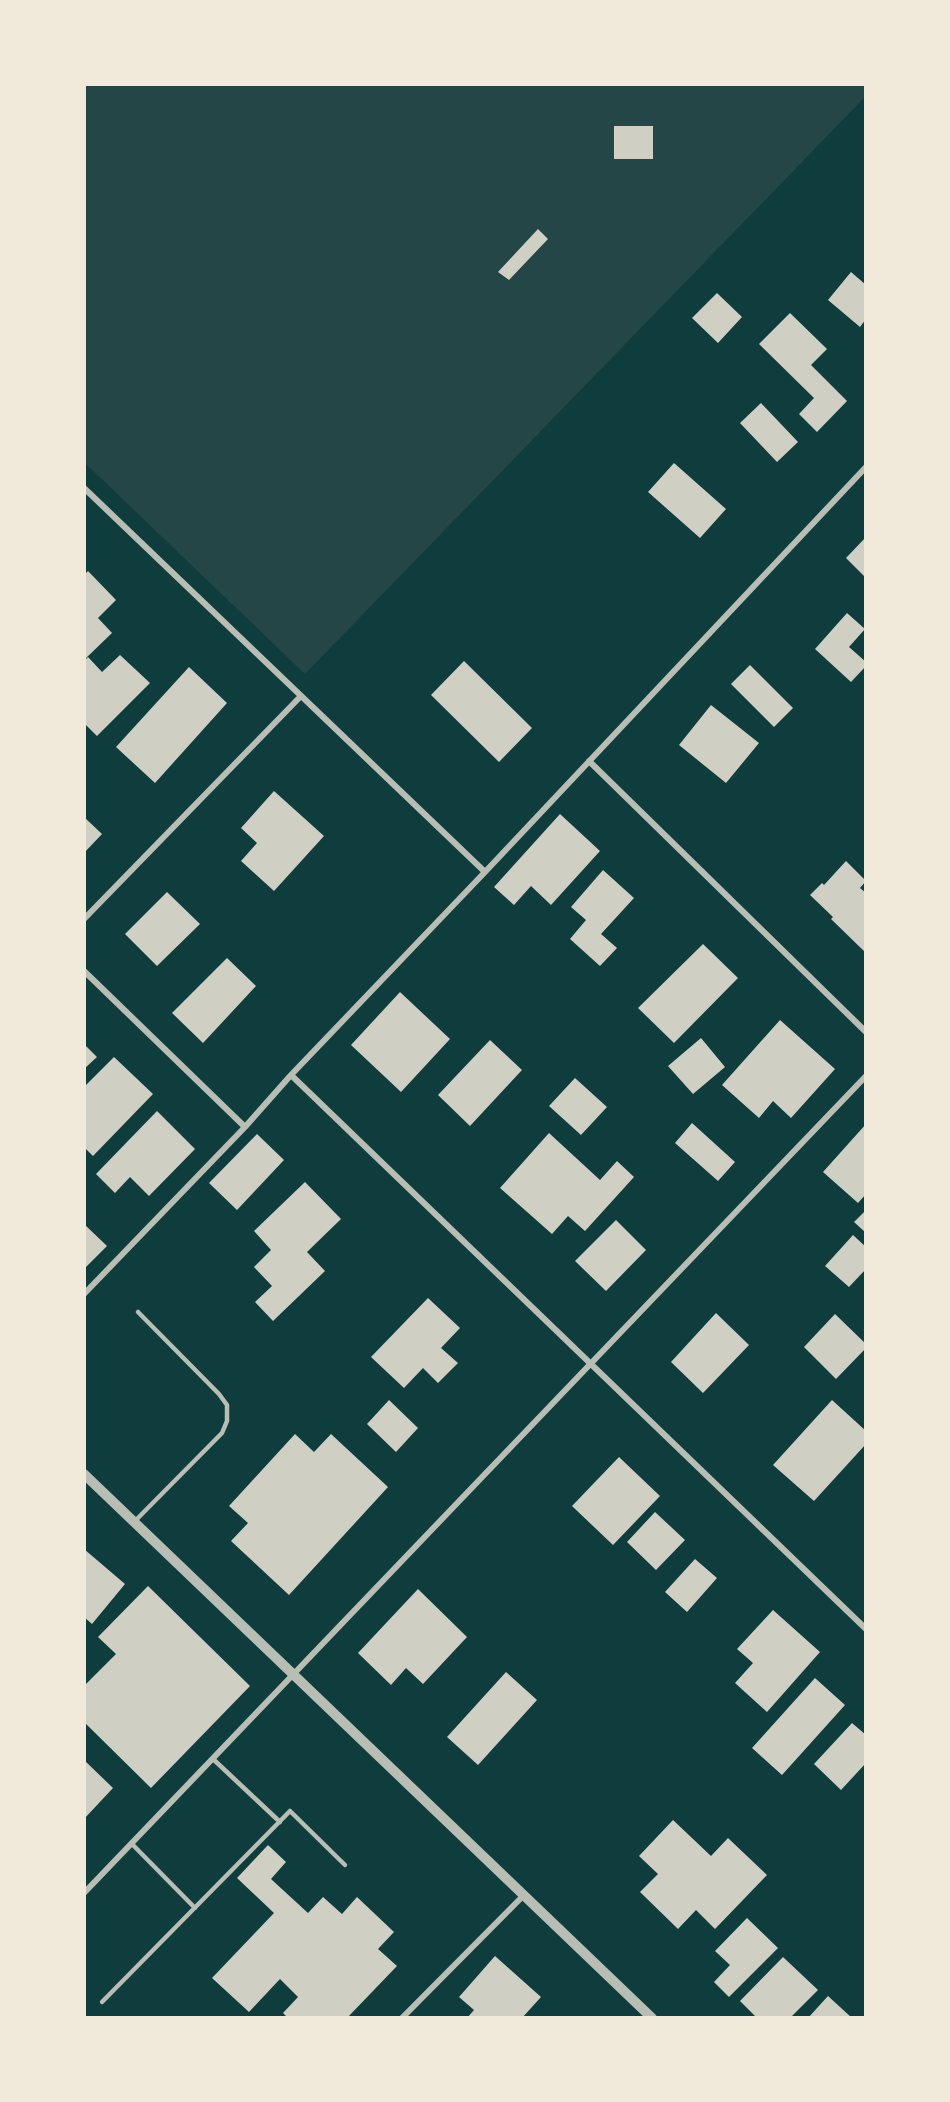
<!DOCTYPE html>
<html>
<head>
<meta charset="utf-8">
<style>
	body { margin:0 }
	#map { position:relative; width:950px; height:2102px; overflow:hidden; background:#0f3d3e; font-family:Raleway,sans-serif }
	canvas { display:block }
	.frame { position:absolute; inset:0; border:86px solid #f1e9da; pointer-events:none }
</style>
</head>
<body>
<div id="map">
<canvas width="950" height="2102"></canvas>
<div class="frame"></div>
</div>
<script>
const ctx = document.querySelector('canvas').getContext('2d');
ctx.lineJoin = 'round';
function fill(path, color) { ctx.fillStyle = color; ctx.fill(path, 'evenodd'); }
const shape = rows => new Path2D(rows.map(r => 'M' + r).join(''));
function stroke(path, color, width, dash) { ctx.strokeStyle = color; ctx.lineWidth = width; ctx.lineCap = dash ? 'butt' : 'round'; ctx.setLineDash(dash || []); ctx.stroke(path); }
const green = shape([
	[84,84,866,84,866,96,305,674,84,462]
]);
const building = shape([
	[614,126,653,126,653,159,614,159],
	[538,229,548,239,509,280,498,272],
	[851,272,866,285,866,319,860,327,828,300],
	[717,293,742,317,718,343,692,318],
	[790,313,827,349,811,365,847,401,817,432,799,414,814,398,759,344],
	[761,403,798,442,777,462,740,423],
	[674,463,726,509,700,538,648,492],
	[866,537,866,578,846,558],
	[88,571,116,600,98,618,112,633,84,660,84,575],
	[847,613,865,629,849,647,866,662,866,666,851,682,815,649],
	[120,655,150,683,97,736,84,723,84,661,88,657,102,672],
	[464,661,532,728,499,762,431,695],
	[750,665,793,708,774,727,731,684],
	[189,667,227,703,155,783,116,747],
	[711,705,759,743,726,783,679,745],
	[274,791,324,836,274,891,241,861,257,843,241,828],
	[560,814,600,851,551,905,531,886,514,905,494,887],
	[84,817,102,834,84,853],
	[846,861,866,881,860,888,866,893,866,953,831,919,833,917,810,895,822,883,824,885],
	[603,870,634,898,601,934,617,948,600,966,570,939,586,920,571,907],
	[167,892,200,924,157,966,125,934],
	[703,944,738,978,674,1043,638,1008],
	[227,958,256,986,203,1043,172,1013],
	[400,992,450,1039,401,1092,351,1045],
	[780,1020,835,1069,791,1118,773,1101,759,1118,722,1085],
	[701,1038,725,1067,693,1094,668,1066],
	[490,1040,522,1070,470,1126,438,1095],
	[84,1044,97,1057,84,1069],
	[114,1057,153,1094,93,1156,84,1147,84,1087],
	[575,1078,607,1107,581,1135,549,1106],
	[157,1111,195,1149,149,1196,130,1177,115,1193,96,1174],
	[692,1123,735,1162,718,1181,675,1143],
	[866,1124,866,1194,858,1203,823,1172],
	[549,1133,600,1180,617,1161,634,1177,585,1231,568,1216,552,1234,500,1188],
	[257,1134,284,1160,237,1210,209,1183],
	[305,1182,341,1219,307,1252,325,1271,273,1321,255,1302,272,1286,254,1267,271,1250,254,1231],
	[866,1210,866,1233,854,1222],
	[616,1220,646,1250,606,1291,575,1261],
	[84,1224,107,1246,84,1269],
	[853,1235,866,1247,866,1269,849,1287,825,1266],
	[428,1298,460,1328,441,1348,458,1363,438,1383,423,1368,404,1388,371,1357],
	[716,1313,749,1345,703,1393,671,1362],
	[835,1314,866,1344,866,1348,836,1379,804,1347],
	[389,1400,418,1428,396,1452,367,1424],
	[832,1400,866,1431,866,1444,814,1501,773,1465],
	[295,1434,314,1452,331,1434,388,1487,289,1595,231,1541,248,1523,229,1506],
	[619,1457,660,1496,613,1545,572,1506],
	[655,1512,685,1540,656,1570,627,1542],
	[84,1549,125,1584,92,1624,84,1617],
	[695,1559,717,1578,687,1612,665,1592],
	[148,1586,250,1686,151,1788,84,1722,84,1686,116,1654,98,1637],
	[418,1589,467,1637,423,1684,406,1668,391,1685,358,1653],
	[773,1610,820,1652,767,1712,735,1683,753,1663,737,1649],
	[506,1672,537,1700,478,1765,447,1737],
	[815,1678,845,1705,782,1775,752,1748],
	[852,1723,866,1735,866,1763,841,1790,814,1764],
	[84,1760,113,1788,84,1819],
	[673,1820,711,1856,728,1838,767,1875,715,1929,696,1910,678,1929,640,1892,658,1874,639,1856],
	[268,1845,286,1862,271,1879,308,1913,323,1897,342,1914,357,1897,394,1932,378,1949,397,1966,347,2018,288,2018,283,2013,298,1997,280,1979,249,2012,212,1978,274,1913,237,1878],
	[747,1918,778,1948,729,1997,714,1982,730,1965,715,1951],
	[495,1956,541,1997,522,2018,467,2018,474,2010,459,1997],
	[783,1957,818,1990,790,2018,757,2018,740,2001],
	[828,1996,852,2018,808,2018]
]);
const service = shape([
	[134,1522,222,1433,227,1421,227,1405,219,1394,138,1312],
	[213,1759,280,1822],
	[132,1844,195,1908],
	[102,2002,290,1811,345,1865]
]);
const minor = shape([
	[84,488,485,872],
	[589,761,866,1032],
	[84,919,300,697],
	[84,971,245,1127],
	[291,1075,866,1629],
	[84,1294,245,1127,291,1075,485,872,866,467],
	[84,1893,866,1076],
	[402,2018,524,1895]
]);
const tertiary = shape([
	[84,1474,652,2018]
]);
fill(green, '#244646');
fill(building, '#cfcfc3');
stroke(service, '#b8beb3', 4.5);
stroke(minor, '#b8beb3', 6);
stroke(tertiary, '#b8beb3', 10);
</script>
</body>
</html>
